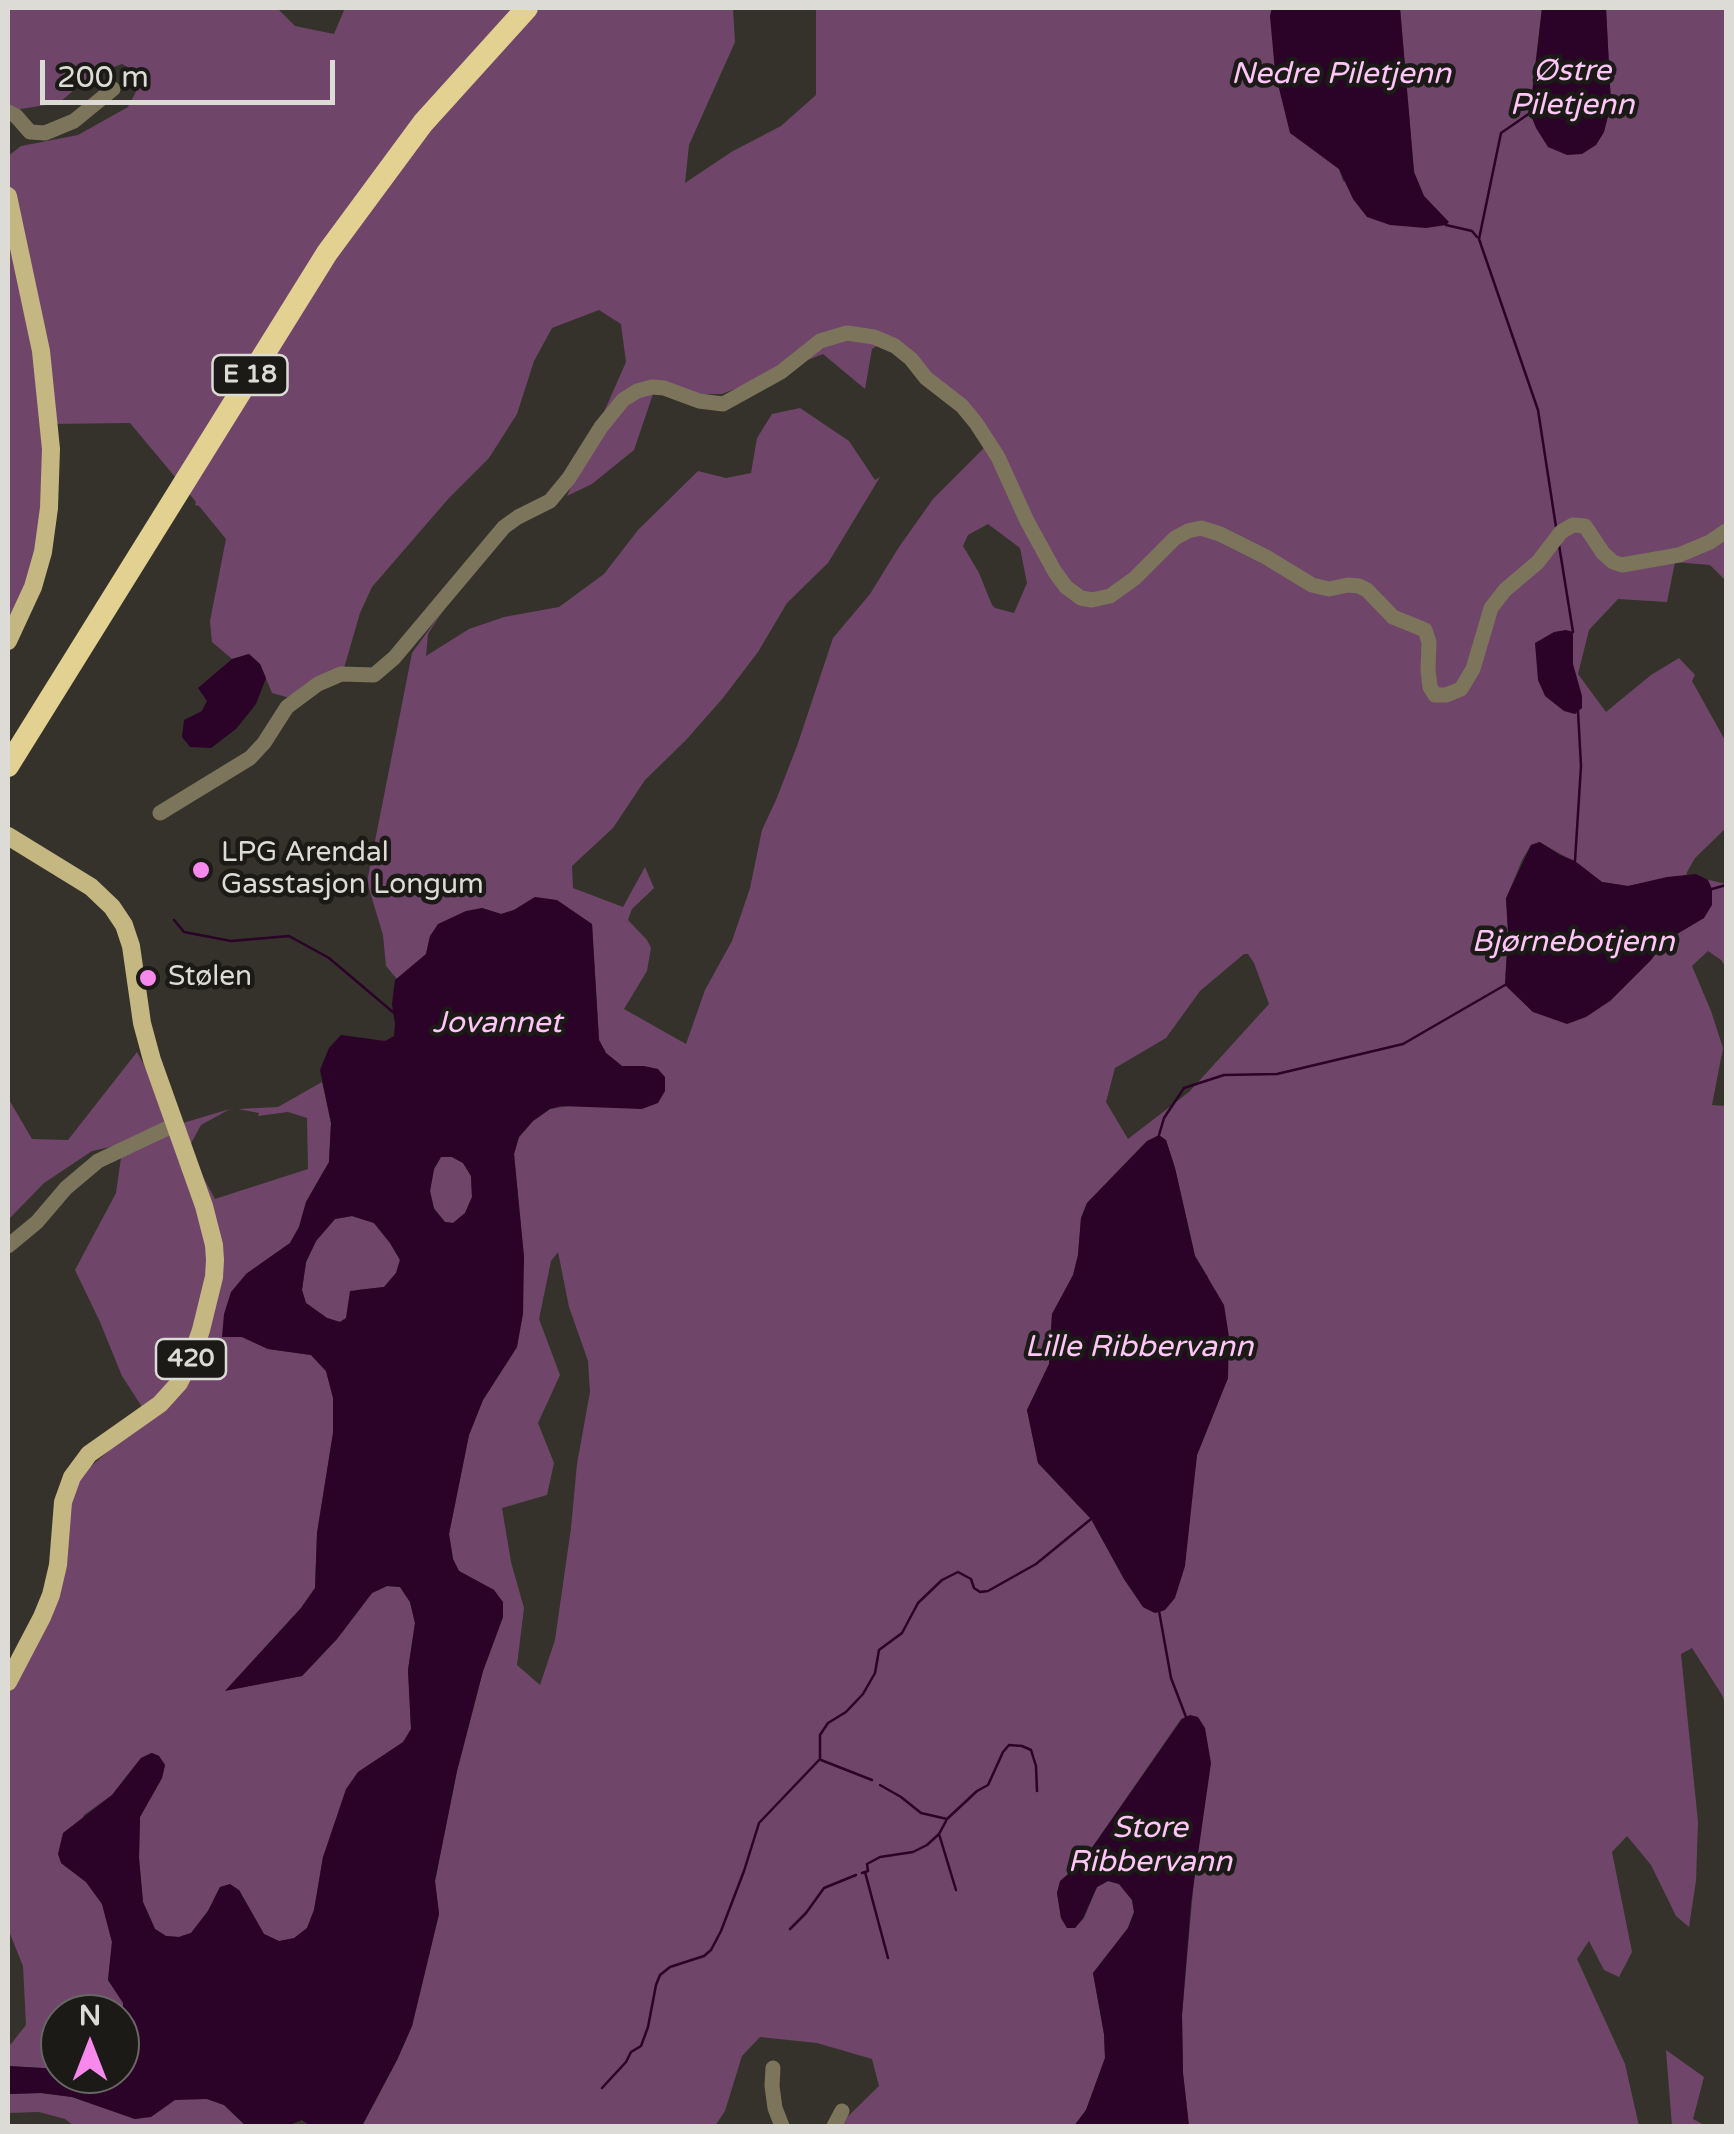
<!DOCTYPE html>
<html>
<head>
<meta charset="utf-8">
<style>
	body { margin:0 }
	#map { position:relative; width:1734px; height:2134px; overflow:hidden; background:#34322a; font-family:"Varela Round",sans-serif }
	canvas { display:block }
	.frame { position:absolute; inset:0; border:10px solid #dcdbd6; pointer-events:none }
	.north { position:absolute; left:40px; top:1994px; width:100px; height:100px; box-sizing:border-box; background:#1b1a16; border:2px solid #686763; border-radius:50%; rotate:0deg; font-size:28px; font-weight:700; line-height:40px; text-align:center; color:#dcdbd6 }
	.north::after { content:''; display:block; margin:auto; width:35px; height:45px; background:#f788ec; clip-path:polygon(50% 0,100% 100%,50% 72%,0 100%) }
	.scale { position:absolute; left:40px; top:60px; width:295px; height:45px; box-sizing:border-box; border:5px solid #dcdbd6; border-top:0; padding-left:12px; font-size:30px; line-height:35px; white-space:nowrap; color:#dcdbd6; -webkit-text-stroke:8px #1b1a16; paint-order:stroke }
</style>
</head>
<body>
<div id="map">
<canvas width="1734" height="2134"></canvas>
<div class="frame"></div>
<div class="north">N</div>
<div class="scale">200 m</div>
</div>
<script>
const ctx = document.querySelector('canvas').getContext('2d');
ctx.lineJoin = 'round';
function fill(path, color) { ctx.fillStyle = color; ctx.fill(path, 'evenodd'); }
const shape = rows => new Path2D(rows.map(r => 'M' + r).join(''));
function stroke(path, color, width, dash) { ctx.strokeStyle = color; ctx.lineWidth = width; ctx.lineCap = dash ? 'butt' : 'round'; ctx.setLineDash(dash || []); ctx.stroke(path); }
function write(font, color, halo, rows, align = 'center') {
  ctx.font = font + ' "Varela Round",sans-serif'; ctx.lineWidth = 9; ctx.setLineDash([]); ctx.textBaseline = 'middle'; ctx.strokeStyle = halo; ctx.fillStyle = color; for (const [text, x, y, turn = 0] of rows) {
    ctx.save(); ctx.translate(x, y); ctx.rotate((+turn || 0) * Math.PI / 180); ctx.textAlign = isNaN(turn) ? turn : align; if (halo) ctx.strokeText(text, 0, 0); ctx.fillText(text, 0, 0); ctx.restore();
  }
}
const green = shape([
	[8,8,277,8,295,26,334,34,345,8,733,8,735,42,689,145,685,183,733,151,781,126,816,95,816,8,1272,8,1270,16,1322,156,1339,169,1343,181,1440,213,1424,196,1414,172,1400,8,1542,8,1532,91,1596,145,1604,132,1611,104,1606,8,1726,8,1726,581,1710,565,1675,562,1667,602,1618,599,1589,630,1578,674,1606,712,1651,675,1679,658,1695,675,1692,681,1726,742,1726,828,1695,858,1686,874,1688,875,1628,886,1602,882,1575,862,1539,842,1531,845,1522,860,1506,899,1508,932,1505,985,1533,1012,1610,1001,1651,960,1665,941,1704,918,1708,880,1705,879,1726,884,1726,967,1721,960,1708,951,1692,966,1711,1011,1723,1048,1712,1105,1726,1106,1726,1706,1722,1695,1692,1648,1681,1654,1698,1822,1696,1881,1689,1927,1676,1916,1651,1865,1627,1836,1612,1852,1632,1952,1619,1977,1604,1970,1589,1941,1577,1959,1625,2064,1639,2126,1189,2126,1183,2073,1182,2015,1195,1868,1186,1717,1181,1719,1082,1862,1060,1882,1057,1893,1061,1918,1067,1928,1075,1928,1084,1918,1097,1887,1108,1881,1119,1884,1132,1900,1134,1912,1128,1928,1093,1973,1104,2034,1105,2058,1086,2110,1074,2126,838,2126,879,2086,872,2059,817,2043,760,2037,742,2056,725,2111,715,2126,362,2126,397,2060,412,2026,439,1914,435,1881,457,1771,483,1671,503,1617,494,1590,459,1571,453,1559,449,1534,469,1435,483,1400,517,1347,524,1257,514,1154,519,1137,533,1121,550,1109,665,1091,644,1066,622,1066,606,1053,599,1040,592,924,535,897,514,910,501,914,482,908,430,936,426,954,397,979,386,966,383,935,367,882,412,653,446,606,428,634,426,656,469,629,504,617,559,607,604,574,638,530,698,471,726,478,751,473,757,438,772,414,800,408,849,441,875,480,880,477,828,563,787,603,758,652,723,698,686,740,645,780,613,828,572,866,573,888,623,907,645,867,654,888,632,909,628,920,647,940,651,948,647,971,624,1009,686,1044,705,990,732,941,750,888,762,830,776,800,797,746,833,638,870,594,899,547,933,499,987,445,966,411,884,341,872,349,865,389,823,354,722,394,653,394,634,450,592,484,567,496,626,362,621,324,599,310,552,328,534,361,517,414,489,458,449,498,372,587,360,613,344,668,297,700,272,693,260,664,249,654,232,659,212,642,210,621,226,539,199,506,195,505,196,502,130,423,50,424,44,505,32,566,14,613,8,616,10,308,8,300,8,156,21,146,78,135,128,107,144,76,122,64,90,76,59,103,8,111],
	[988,524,1020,548,1027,583,1014,613,995,608,992,605,979,573,963,546,968,535],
	[1244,954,1248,954,1254,963,1269,1004,1189,1092,1128,1139,1106,1102,1115,1068,1166,1038,1200,991],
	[1166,1140,1175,1168,1195,1256,1208,1277,1228,1378,1197,1455,1190,1508,1165,1610,1155,1613,1143,1607,1124,1579,1091,1519,1038,1463,1027,1410,1049,1364,1052,1314,1073,1276,1078,1255,1081,1218,1087,1203,1147,1141],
	[558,1252,569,1307,588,1361,590,1392,577,1464,571,1528,555,1640,540,1685,517,1665,524,1608,511,1562,502,1508,547,1495,554,1463,538,1423,560,1375,539,1319,551,1261],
	[137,1052,176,1125,230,1109,201,1125,188,1149,215,1199,308,1169,307,1118,288,1112,258,1116,259,1113,238,1109,278,1107,322,1082,331,1123,329,1162,306,1202,299,1227,290,1243,246,1274,223,1337,242,1337,268,1349,311,1355,326,1371,333,1397,333,1433,317,1533,315,1588,301,1608,226,1690,302,1676,337,1639,372,1593,387,1586,400,1587,410,1602,415,1623,408,1670,411,1729,404,1742,358,1772,323,1857,314,1910,307,1928,294,1939,279,1941,264,1934,239,1890,220,1887,208,1911,191,1933,179,1937,166,1936,155,1929,143,1902,139,1858,140,1817,162,1778,165,1765,159,1756,151,1753,141,1758,112,1795,84,1815,61,1863,86,1882,102,1904,112,1942,108,1980,123,2002,123,2017,120,2022,120,2014,60,2014,60,2069,8,2066,8,2043,11,2044,26,2025,23,1966,8,1929,8,1678,51,1603,62,1527,80,1476,123,1438,144,1410,122,1376,100,1322,75,1270,116,1193,123,1144,92,1151,44,1183,8,1220,8,1098,32,1139,68,1140],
	[441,1157,452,1157,463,1163,471,1176,472,1197,465,1213,453,1223,445,1222,434,1208,430,1191,434,1169],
	[352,1216,374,1223,390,1243,400,1260,396,1273,384,1287,356,1290,346,1318,340,1322,327,1318,306,1303,302,1290,306,1262,316,1241,335,1219],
	[1666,2050,1704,2077,1693,2119,1706,2126,1672,2126],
	[41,2093,72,2097,135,2119,175,2099,207,2099,224,2105,246,2126,74,2126,65,2119,39,2112,8,2113,8,2094]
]);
const water = shape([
	[1272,8,1400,8,1414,172,1424,196,1449,222,1446,225,1426,228,1390,225,1367,217,1353,199,1339,169,1290,133,1275,72,1270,16],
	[1542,8,1606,8,1611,104,1604,132,1596,145,1582,154,1567,155,1548,147,1536,128,1530,113],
	[1566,630,1573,632,1573,664,1582,696,1582,708,1575,714,1564,711,1545,696,1538,680,1535,643,1554,632],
	[249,654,260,664,266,678,256,704,236,729,211,748,190,747,182,737,184,720,202,711,207,701,198,688,232,659],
	[1540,842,1560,855,1575,861,1602,882,1628,886,1667,877,1696,874,1708,880,1712,889,1712,905,1704,918,1665,941,1651,960,1610,1001,1586,1017,1567,1024,1533,1012,1505,985,1508,932,1506,898,1531,845],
	[535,897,557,900,592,924,599,1040,606,1053,622,1066,644,1066,658,1069,665,1077,665,1091,658,1103,642,1109,561,1106,550,1109,533,1121,519,1137,514,1154,524,1257,523,1314,517,1347,483,1400,469,1435,449,1534,453,1559,459,1571,494,1590,503,1602,503,1617,483,1671,457,1771,435,1881,439,1914,412,2026,397,2060,362,2126,310,2126,302,2120,287,2126,246,2126,224,2105,207,2099,175,2100,151,2117,135,2119,72,2097,41,2093,8,2094,8,2066,60,2069,60,2074,120,2074,120,2022,123,2017,123,2003,108,1980,112,1942,102,1904,86,1882,61,1863,58,1854,63,1833,112,1795,141,1758,152,1753,159,1756,165,1765,162,1778,140,1817,139,1858,143,1902,155,1929,166,1936,179,1937,191,1933,208,1911,220,1887,230,1884,239,1890,264,1934,279,1941,294,1938,307,1928,314,1910,323,1857,346,1789,358,1772,403,1742,411,1729,408,1670,415,1623,410,1602,400,1587,387,1586,372,1593,337,1639,302,1676,225,1691,301,1608,315,1588,317,1533,333,1433,333,1398,326,1371,311,1355,268,1349,242,1337,222,1337,224,1314,231,1292,246,1274,290,1243,299,1227,306,1202,329,1162,331,1123,320,1070,329,1048,341,1035,385,1041,394,1036,395,1024,392,1004,395,980,426,954,430,936,438,924,466,911,482,908,501,914,514,910],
	[441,1157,452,1157,463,1163,471,1176,472,1197,465,1213,453,1223,445,1222,434,1209,430,1191,434,1169],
	[352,1216,374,1223,390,1243,400,1260,396,1273,384,1287,350,1291,346,1318,340,1322,327,1318,306,1303,302,1290,306,1262,316,1241,335,1219],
	[1159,1135,1166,1140,1175,1168,1195,1256,1224,1305,1229,1337,1228,1378,1197,1455,1185,1566,1175,1598,1165,1610,1155,1613,1143,1607,1124,1579,1091,1519,1038,1463,1027,1410,1049,1364,1052,1314,1073,1275,1078,1255,1081,1218,1087,1203,1147,1141],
	[1190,1715,1198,1717,1205,1728,1211,1763,1191,1903,1182,2015,1183,2073,1189,2126,1074,2126,1086,2110,1105,2058,1104,2034,1093,1973,1128,1928,1134,1912,1132,1900,1119,1884,1108,1881,1097,1887,1083,1918,1075,1928,1067,1928,1061,1918,1057,1893,1060,1881,1082,1862,1182,1719]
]);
const stream = shape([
	[1530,113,1501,133,1479,239,1538,410,1556,527],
	[1446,225,1472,231,1477,237],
	[1559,545,1573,632],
	[1575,861,1581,766,1578,711],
	[1712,889,1726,885],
	[174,920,184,932,231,941,289,936,329,958,394,1013],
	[1159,1135,1164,1118,1184,1088,1224,1075,1277,1074,1403,1044,1505,985],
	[1159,1611,1171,1678,1186,1717],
	[821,1760,872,1780],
	[880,1785,901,1797,921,1813,947,1819,977,1791,988,1785,1003,1752,1009,1745,1022,1746,1031,1750,1036,1766,1037,1791],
	[939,1834,956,1890],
	[865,1872,888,1958],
	[862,1873,868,1871,867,1864,880,1857,913,1852,927,1845,939,1834,946,1821],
	[790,1929,806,1913,824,1888,856,1875],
	[602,2088,626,2062,631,2052,641,2046,648,2027,656,1985,660,1975,670,1967,704,1956,711,1950,721,1931,744,1871,759,1823,820,1759,820,1735,828,1723,846,1712,863,1694,875,1673,879,1650,902,1633,918,1603,942,1580,958,1572,971,1579,974,1588,980,1592,988,1591,1036,1564,1091,1519]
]);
const minor = shape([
	[8,112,16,116,30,132,45,133,74,121,113,89],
	[160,813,250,758,264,743,287,707,318,684,341,674,374,675,394,658,504,527,518,517,550,501,569,478,601,427,623,400,637,391,652,387,664,388,699,401,723,404,781,372,820,341,847,333,874,337,895,346,911,359,926,378,962,406,976,423,998,457,1027,521,1055,572,1066,587,1081,598,1092,600,1110,596,1135,578,1175,538,1188,531,1201,528,1220,534,1266,557,1312,585,1329,589,1348,585,1359,586,1367,590,1393,617,1425,630,1429,642,1428,670,1430,687,1435,695,1446,695,1461,689,1473,669,1491,608,1505,590,1538,562,1561,532,1573,525,1585,526,1603,553,1613,562,1622,565,1679,555,1710,542,1726,531],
	[8,1246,37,1222,66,1188,98,1161,174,1125],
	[773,2068,772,2086,775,2108,782,2126],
	[834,2126,842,2111]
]);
const major = shape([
	[8,196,41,351,51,449,49,508,43,552,33,587,8,641],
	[8,836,91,887,112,907,124,925,131,946,142,1023,152,1060,204,1206,214,1245,215,1260,214,1277,201,1330,191,1359,179,1383,160,1404,89,1454,72,1477,63,1502,58,1565,51,1595,42,1617,8,1682]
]);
const highway = shape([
	[8,766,327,253,423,123,527,8]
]);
const markers = [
	[201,870,10,"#f788ec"],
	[148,978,10,"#f788ec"]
];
const shields = [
	[250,375,75],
	[191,1359,70]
];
const shieldNames = [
	["E 18",250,375],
	["420",191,1359]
];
const poiNames = [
	["LPG Arendal",221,854],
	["Gasstasjon Longum",221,886],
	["Stølen",168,978]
];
const waterNames = [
	["Østre",1572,72],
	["Piletjenn",1572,106],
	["Nedre Piletjenn",1341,75],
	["Bjørnebotjenn",1573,943],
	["Jovannet",497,1024],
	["Lille Ribbervann",1139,1348],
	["Store",1150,1829],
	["Ribbervann",1150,1863]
];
fill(green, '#6f466a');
fill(water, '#2b0328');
stroke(stream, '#2b0328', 2.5);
stroke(minor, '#7c755c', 15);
stroke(major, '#c5b782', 18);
stroke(highway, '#e2d191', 22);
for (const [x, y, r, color] of markers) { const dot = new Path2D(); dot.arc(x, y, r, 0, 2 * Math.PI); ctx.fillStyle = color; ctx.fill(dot); stroke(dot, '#1b1a16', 4); }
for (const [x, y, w] of shields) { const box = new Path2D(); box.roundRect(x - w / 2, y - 20, w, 40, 8); ctx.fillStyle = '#1b1a16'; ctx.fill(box); stroke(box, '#dcdbd6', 2.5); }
write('bold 25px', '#dcdbd6', null, shieldNames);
write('28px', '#dcdbd6', '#1b1a16', poiNames, 'left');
write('italic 30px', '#ffc5f7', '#1b1a16', waterNames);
</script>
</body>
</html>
